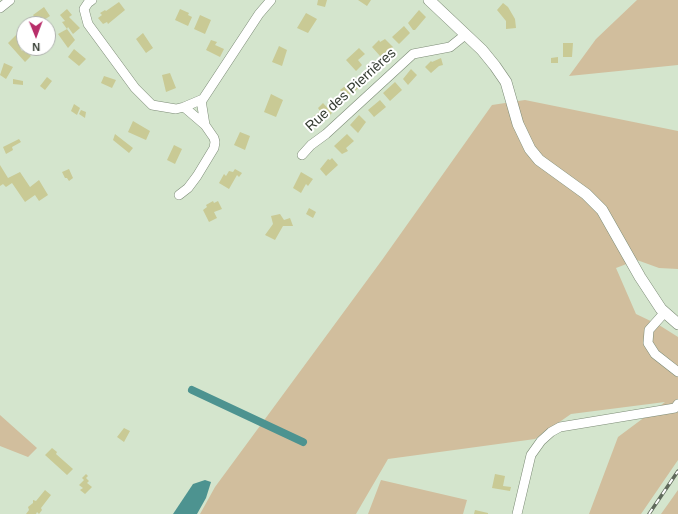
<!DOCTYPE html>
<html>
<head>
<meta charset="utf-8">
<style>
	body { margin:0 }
	#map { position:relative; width:678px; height:514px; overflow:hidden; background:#d4e5cd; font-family:Arial,sans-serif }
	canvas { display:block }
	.north { position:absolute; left:16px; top:16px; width:40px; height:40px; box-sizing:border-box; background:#fff; border:1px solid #afb2ae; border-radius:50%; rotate:179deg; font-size:11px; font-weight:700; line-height:16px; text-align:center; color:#373e34 }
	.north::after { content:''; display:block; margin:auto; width:14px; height:18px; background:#b82e6a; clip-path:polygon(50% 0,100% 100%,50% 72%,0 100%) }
</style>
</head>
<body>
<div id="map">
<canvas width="678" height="514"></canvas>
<div class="north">N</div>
</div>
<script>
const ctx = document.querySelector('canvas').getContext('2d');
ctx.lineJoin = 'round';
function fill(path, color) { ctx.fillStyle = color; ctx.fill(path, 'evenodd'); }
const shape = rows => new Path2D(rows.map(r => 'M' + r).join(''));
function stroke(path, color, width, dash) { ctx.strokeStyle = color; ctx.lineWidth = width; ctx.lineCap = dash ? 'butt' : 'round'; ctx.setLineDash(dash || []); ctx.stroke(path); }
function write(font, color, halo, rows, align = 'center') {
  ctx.font = font + ' Arial,sans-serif'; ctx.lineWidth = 4; ctx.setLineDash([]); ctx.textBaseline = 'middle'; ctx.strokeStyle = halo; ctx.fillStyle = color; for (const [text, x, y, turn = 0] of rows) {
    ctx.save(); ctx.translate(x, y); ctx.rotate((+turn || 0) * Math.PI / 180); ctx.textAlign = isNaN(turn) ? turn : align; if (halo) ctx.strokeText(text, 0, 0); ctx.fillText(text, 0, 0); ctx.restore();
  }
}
const green = shape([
	[637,0,678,0,678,65,569,76,596,39],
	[525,100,678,131,678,269,659,268,637,260,616,268,636,314,659,325,678,337,678,460,641,514,589,514,618,437,665,402,571,414,535,439,388,459,356,514,200,514,215,487,382,260,492,105],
	[0,415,37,448,28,457,0,446],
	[381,480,467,500,463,514,368,514],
	[678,490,678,514,661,514]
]);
const water = shape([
	[205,480,211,482,206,498,197,514,173,514,193,484]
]);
const canal = shape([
	[192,390,303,442]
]);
const building = shape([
	[318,0,327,0,325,7,317,5],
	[358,0,371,0,367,6],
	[119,2,125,10,108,24,107,22,103,24,98,18,102,15,100,13,105,10,106,11],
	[503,3,508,7,515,19,516,28,506,29,506,21,497,10],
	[44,7,50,16,39,23,33,15],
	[67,9,72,15,69,17,80,28,73,34,68,27,67,29,75,40,68,48,58,34,67,29,62,22,65,21,60,15],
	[180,9,189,13,188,15,192,17,188,26,175,20],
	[419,10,426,17,415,30,413,30,408,23],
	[306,13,317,19,308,33,297,28],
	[200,15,211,20,205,34,194,29],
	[404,26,410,33,399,44,392,37],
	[18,33,24,40,24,44,20,48,22,51,24,49,31,56,25,62,8,43],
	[143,33,153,48,146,53,136,39],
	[385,39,393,47,380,56,372,47,379,40,380,42],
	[211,40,217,42,215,45,224,49,220,57,206,50],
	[563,43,573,43,572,57,563,57],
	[279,46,287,50,282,66,272,62],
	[359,48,365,54,358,60,362,65,356,71,346,60],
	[74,49,86,59,79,66,68,57],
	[558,57,558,63,551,63,551,58],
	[441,58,443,65,439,66,431,73,425,67,431,61,432,62],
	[4,63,13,67,6,79,0,75],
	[411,69,417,75,408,85,403,79],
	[170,73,176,88,166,92,162,75],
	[104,76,116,80,112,88,101,83],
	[47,77,52,81,45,90,40,86],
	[13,79,23,81,23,85,13,84],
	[352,81,359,88,346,97,340,90],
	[395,82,402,90,390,101,383,93],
	[271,94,283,100,276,117,264,112],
	[380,100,386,107,374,117,368,110],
	[323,103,332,113,319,125,313,117,320,111,318,108],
	[74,104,80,108,77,115,71,111],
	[81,110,86,112,85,118,79,114],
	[359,115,366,122,358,133,350,125],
	[133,121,150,131,146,140,128,132],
	[240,132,250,136,245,150,234,145],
	[115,134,133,148,129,153,113,140],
	[347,134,354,141,346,148,348,151,342,154,334,146],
	[19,139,21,142,12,147,13,150,6,154,3,147],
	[174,145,182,149,175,164,167,160],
	[332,158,338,165,326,176,320,169,328,159,330,160],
	[0,165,8,178,20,172,30,187,39,180,48,195,39,201,35,195,25,202,12,183,6,187,3,184,0,186],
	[69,169,73,178,69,181,67,178,65,178,62,172],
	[235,169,242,173,239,177,237,175,229,189,219,183,224,174,226,176,229,171,233,172],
	[301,172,313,179,308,186,306,184,301,193,293,188],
	[213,201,214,203,218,201,222,209,214,212,217,218,209,222,203,210,207,207,206,205],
	[309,208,316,212,313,218,306,214],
	[280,214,284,220,290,218,293,226,283,226,275,240,265,235,273,224,271,216],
	[124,428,130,431,124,442,117,437],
	[52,448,57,452,56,454,73,469,67,475,45,455],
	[86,474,88,476,86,478,89,481,87,483,92,487,85,494,80,490,83,488,79,485,84,480,82,478],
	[495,474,505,476,503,486,511,487,510,491,492,488],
	[45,490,51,495,41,508,42,510,39,514,37,512,36,514,26,514,29,510,28,507,33,503,33,500,36,501],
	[475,510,488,513,488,514,474,514]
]);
const minor = shape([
	[92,0,88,3,84,9,88,24,135,88,152,105,176,109,184,107,203,99,259,14,271,0],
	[0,8,10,0],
	[201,100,205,125],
	[302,155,311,145,326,134,413,54,450,47,465,35],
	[179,195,188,188,197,176,214,148,215,142,214,138,205,125,184,107],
	[665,312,649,330,648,343,655,354,678,372],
	[517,514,531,455,541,441,551,432,560,427,675,408,678,404]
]);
const tertiary = shape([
	[429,0,482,50,495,66,506,82,518,124,530,149,539,160,586,194,602,210,640,277,661,309,678,324]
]);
const rail = shape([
	[649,514,678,471]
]);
const streetNames = [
	["Rue des Pierrières",351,90,-42]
];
fill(green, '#d1be9d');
fill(water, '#4d9390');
stroke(canal, '#4d9390', 8);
fill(building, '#c9ca95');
stroke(minor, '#7c8b76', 10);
stroke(tertiary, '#7c8b76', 12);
stroke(minor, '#fff', 9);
stroke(tertiary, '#fff', 11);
stroke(rail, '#606a5c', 3.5);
stroke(rail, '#fff', 2, [6]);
write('14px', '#373e34', '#fff', streetNames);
</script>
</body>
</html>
